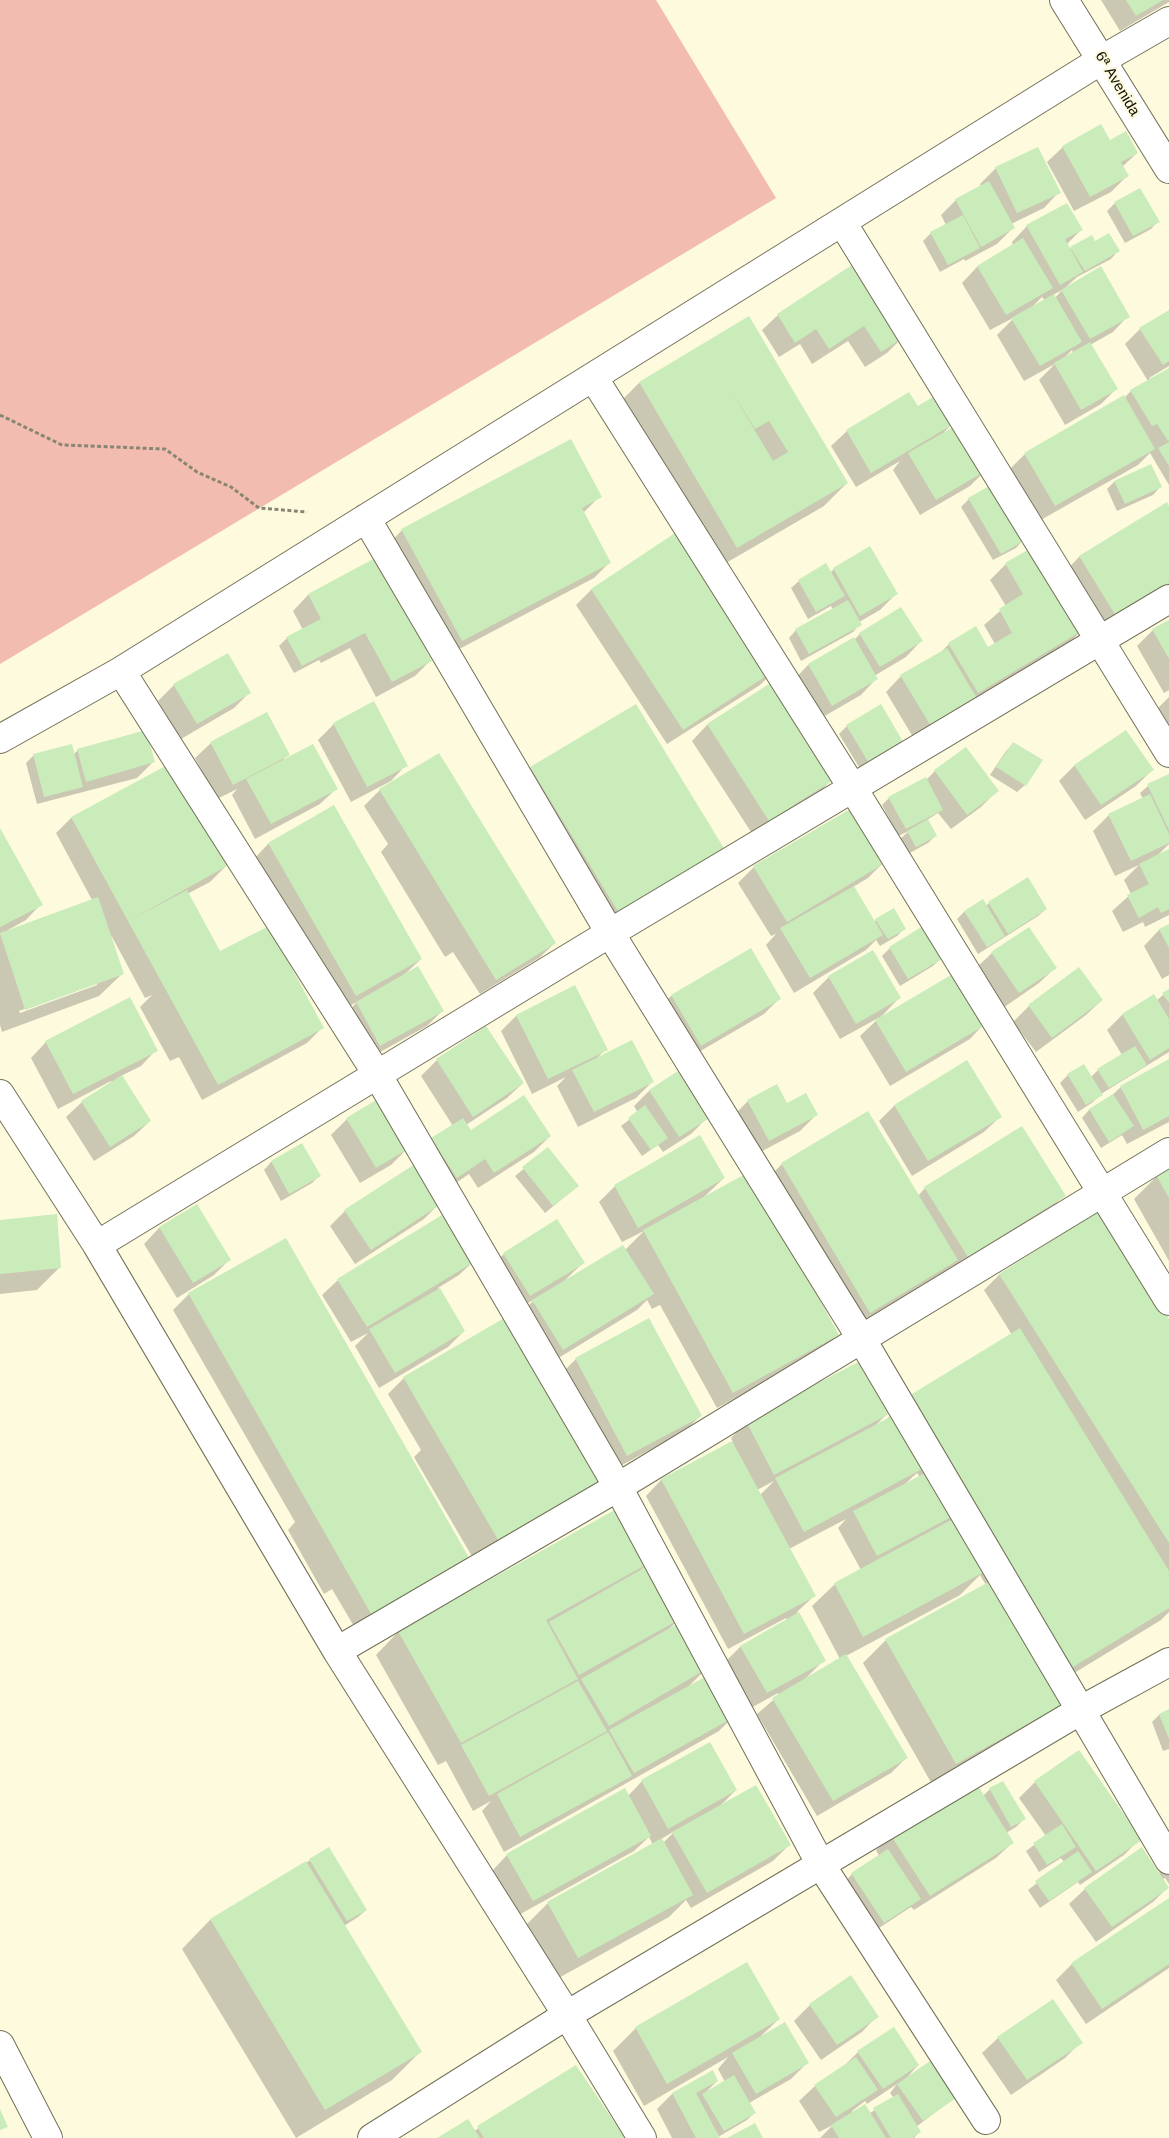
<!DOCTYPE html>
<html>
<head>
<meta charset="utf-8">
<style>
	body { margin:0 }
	canvas { display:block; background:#fdfade }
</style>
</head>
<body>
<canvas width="1169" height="2138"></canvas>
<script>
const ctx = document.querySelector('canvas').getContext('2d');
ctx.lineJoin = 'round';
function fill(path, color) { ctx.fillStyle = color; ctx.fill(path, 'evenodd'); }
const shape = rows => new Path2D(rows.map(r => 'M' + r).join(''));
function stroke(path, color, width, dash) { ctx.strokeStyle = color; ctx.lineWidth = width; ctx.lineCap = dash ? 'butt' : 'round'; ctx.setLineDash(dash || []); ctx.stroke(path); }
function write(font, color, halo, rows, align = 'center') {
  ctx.font = font + ' Arial,sans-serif'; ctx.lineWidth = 4.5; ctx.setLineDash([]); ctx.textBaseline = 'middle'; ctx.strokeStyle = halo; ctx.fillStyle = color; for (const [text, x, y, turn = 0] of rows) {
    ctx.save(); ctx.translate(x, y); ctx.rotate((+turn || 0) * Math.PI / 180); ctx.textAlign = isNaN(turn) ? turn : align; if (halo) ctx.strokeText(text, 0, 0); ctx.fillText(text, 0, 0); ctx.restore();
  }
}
const green = shape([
	[0,0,656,0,776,198,0,664]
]);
const shadow = shape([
	[1101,0,1169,0,1169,2,1120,31],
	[1109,142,1137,153,1122,167,1127,176,1111,192,1074,211,1047,162,1063,147],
	[996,168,1059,192,1044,208,1011,224,1013,228,997,244,965,261,964,259,940,272,923,241,931,233,946,225,941,215,956,200,981,186,980,184],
	[1140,190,1158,221,1151,229,1125,243,1107,211,1115,203],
	[1027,226,1081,230,1067,244,1069,249,1095,243,1118,251,1111,259,1077,277,1066,287,1128,316,1113,332,1090,345,1116,389,1101,404,1065,425,1039,380,1055,364,1024,381,997,335,1015,317,990,330,962,283,977,267,1013,246,1012,242],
	[1062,290,1055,298,1053,295],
	[1042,297,1045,301,1033,306],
	[1072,350,1073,353,1065,357],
	[855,265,903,337,887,353,865,367,848,341,812,364,800,344,779,357,762,330,778,315],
	[1169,311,1169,366,1149,378,1151,380,1169,370,1169,485,1150,453,1138,465,1039,521,1009,470,1025,454,1124,398,1131,391,1148,381,1125,344,1140,329],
	[705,345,847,483,824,506,714,570,617,405,639,383],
	[953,423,944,432,986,470,970,486,920,515,893,470,900,461,856,487,831,446,847,431],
	[1150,465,1160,487,1153,495,1117,511,1107,489,1114,482],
	[600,496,583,513,610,562,594,578,446,656,387,546,402,530],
	[969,499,1023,540,1016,548,993,560,961,507],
	[1166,504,1169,508,1169,588,1100,631,1064,573,1079,557],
	[684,529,776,669,760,685,667,744,576,605,591,590],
	[376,559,431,660,415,676,376,697,350,648,321,663,319,660,294,673,279,646,287,638,303,630,293,611,308,595],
	[1006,564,1082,630,1066,646,916,742,886,692,901,676,941,652,949,644,988,649,995,644,984,625,1006,606,990,580],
	[834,569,896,594,880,610,859,622,860,624,853,632,801,661,789,638,796,630,833,610,831,606,808,619,791,588,799,581,830,573],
	[1169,621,1169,690,1164,693,1137,646,1153,630],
	[860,634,921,641,906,657,874,676,876,679,861,695,816,721,793,681,808,665,854,640],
	[227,654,250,692,234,708,181,739,158,701,174,685],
	[772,683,833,778,818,794,753,835,692,741,707,725],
	[1169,697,1169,741,1153,713],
	[880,706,896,753,862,772,839,734,847,726],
	[334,724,406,765,391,781,351,802,318,740],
	[211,743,288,754,282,761,336,789,320,804,255,839,232,795,237,789,217,799,195,758],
	[1014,743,1025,785,1017,792,990,775,1006,751],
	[78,750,153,762,137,778,37,804,26,763,34,755,73,755],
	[439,754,555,943,539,958,480,994,453,952,445,957,381,852,388,844,364,806,380,790],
	[1075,765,1152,770,1136,786,1085,820,1059,781],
	[531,768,724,850,604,928,515,784],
	[935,771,997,791,981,807,951,829,938,813,927,820,935,836,928,843,908,854,900,839,909,831,898,836,882,805,889,798,926,780],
	[1169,775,1169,844,1157,856,1169,850,1169,915,1145,927,1143,922,1123,932,1112,911,1131,894,1124,880,1139,865,1115,876,1093,831,1109,815,1143,799,1140,793,1148,786],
	[333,807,421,959,405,974,442,1011,427,1026,364,1061,341,1019,357,1002,340,1011,253,860,268,844],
	[71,818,226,866,210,882,187,894,213,956,323,1027,307,1043,202,1100,179,1057,170,1061,140,1007,152,995,145,998,111,935,122,974,99,996,2,1032,0,1025,0,830,41,904,26,920,8,930,8,931,92,900,56,833],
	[97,982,97,985,20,1013,19,1011],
	[884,862,868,878,853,887,874,922,876,920,904,929,897,936,880,946,876,940,866,950,794,993,766,945,776,934,771,936,738,883,754,867],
	[989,903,1046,909,1038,916,978,954,957,919,964,912,986,906],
	[1169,925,1169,975,1162,979,1144,946,1159,930],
	[922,928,940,959,933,966,900,986,882,956,890,948],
	[992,953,1055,968,1039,983,1003,1008,976,968],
	[829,977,899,998,880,1018,985,1023,970,1039,890,1086,860,1036,880,1017,840,1039,813,993],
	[575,986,606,1049,597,1058,652,1082,636,1098,578,1127,557,1086,566,1077,532,1094,501,1031,516,1016],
	[1169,990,1169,1052,1101,1094,1093,1102,1078,1112,1060,1083,1068,1075,1084,1065,1091,1077,1098,1070,1122,1055,1107,1030,1122,1015,1153,996,1156,1001],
	[671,996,779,999,764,1014,685,1060,656,1011],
	[1102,1000,1086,1015,1036,1052,1013,1022,1029,1006],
	[486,1027,523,1083,507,1098,466,1125,470,1132,550,1136,534,1152,478,1188,469,1174,441,1193,416,1155,432,1139,453,1126,421,1076,437,1060],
	[46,1042,156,1050,141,1066,121,1076,150,1121,134,1136,94,1161,66,1117,82,1102,112,1083,111,1081,58,1109,31,1058],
	[1169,1061,1169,1122,1127,1144,1122,1135,1101,1148,1082,1118,1089,1110,1110,1097,1121,1087],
	[967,1062,1000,1117,984,1132,912,1176,879,1121,894,1106],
	[678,1073,707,1118,691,1134,663,1152,658,1145,642,1156,621,1126,638,1113,634,1106,649,1091],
	[748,1101,787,1105,816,1115,800,1131,753,1156,732,1117],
	[347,1119,407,1149,391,1165,360,1183,331,1135],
	[302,1145,319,1176,312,1183,281,1201,264,1170,271,1162],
	[548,1149,578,1186,545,1213,515,1176],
	[782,1164,918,1196,925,1188,1064,1195,1042,1218,847,1334,766,1180],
	[1169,1169,1169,1261,1134,1199,1157,1176],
	[724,1178,704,1197,837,1335,822,1351,717,1408,660,1305,652,1309,647,1300,637,1310,547,1365,517,1317,535,1299,514,1311,488,1269,504,1254,583,1263,565,1280,625,1250,644,1231,622,1242,599,1202,615,1186],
	[440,1203,424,1219,355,1264,330,1226,345,1211],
	[196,1206,229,1260,214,1275,177,1298,144,1244,159,1228],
	[1100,1212,1169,1322,1169,1612,1161,1620,1053,1686,1063,1704,1040,1727,933,1786,863,1663,886,1640,986,1585,980,1575,960,1595,846,1656,906,1758,891,1773,817,1816,757,1714,779,1695,778,1693,751,1708,725,1662,740,1647,787,1620,786,1618,728,1649,646,1496,661,1480,733,1442,731,1438,746,1422,887,1414,874,1427,885,1421,907,1398,1012,1335,984,1290,999,1275],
	[917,1473,920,1477,905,1484],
	[774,1481,760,1495,757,1490],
	[846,1519,838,1528,861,1570,835,1584,812,1606,840,1659,806,1678,824,1660,797,1612,814,1596,789,1549],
	[0,1221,60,1267,37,1290,0,1294],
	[475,1260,459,1275,438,1288,464,1331,448,1347,379,1388,355,1346,368,1333,351,1342,322,1295,338,1280],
	[189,1294,470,1563,358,1633,332,1589,324,1594,288,1530,295,1522,173,1310],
	[576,1359,700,1416,685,1431,611,1471,560,1375],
	[404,1378,579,1506,477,1565,414,1457,421,1450,388,1394],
	[620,1509,649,1562,641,1570,680,1618,668,1630,707,1668,688,1687,734,1716,719,1731,504,1852,482,1811,491,1801,473,1811,446,1761,438,1765,376,1655,398,1632],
	[1169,1711,1169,1749,1163,1751,1152,1722,1159,1715],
	[1079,1751,1140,1839,1124,1855,1080,1885,1078,1882,1040,1908,1028,1890,1064,1862,1061,1858,1039,1872,1026,1851,1046,1836,1019,1798,1035,1782],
	[642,1781,736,1790,721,1805,789,1845,773,1861,691,1908,686,1900,669,1917,555,1980,525,1926,548,1903,653,1845,649,1837,634,1851,517,1916,492,1871,507,1855,628,1796],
	[673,1832,673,1833,663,1843,661,1839],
	[990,1789,1024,1819,1016,1827,1006,1833,1012,1843,996,1858,914,1910,911,1907,876,1930,845,1882,852,1874,879,1856,876,1850,891,1835,983,1796],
	[329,1849,366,1910,358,1917,344,1926,420,2052,392,2080,296,2138,182,1949,210,1920],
	[1169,1863,1169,1884,1165,1878,1163,1879,1168,1887,1153,1902,1096,1942,1069,1904,1085,1889,1159,1873],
	[1169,1900,1169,1968,1086,2024,1056,1980,1072,1964],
	[851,1977,877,2016,862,2032,821,2060,794,2021,810,2005],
	[779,2019,761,2036,807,2063,791,2079,749,2103,754,2113,747,2120,718,2137,719,2138,672,2138,657,2109,672,2094,713,2072,717,2081,705,2093,725,2082,718,2069,728,2057,644,2106,613,2051,636,2028],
	[998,2038,1081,2042,1065,2058,1011,2095,982,2053],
	[858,2052,918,2065,905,2080,954,2098,916,2127,919,2132,914,2138,820,2138,833,2125,819,2132,799,2101,815,2086,843,2067],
	[897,2084,890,2093,894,2098,870,2113,853,2113,852,2111,865,2101,867,2104],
	[576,2067,623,2138,439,2138,474,2131]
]);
const building = shape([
	[1126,0,1163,0,1136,16],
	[1101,124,1110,140,1126,131,1138,153,1121,162,1129,176,1090,197,1062,146],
	[1038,147,1061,193,1017,213,995,167],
	[989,181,1015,228,981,247,955,199],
	[1140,188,1160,222,1133,236,1114,202],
	[1067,203,1083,230,1065,239,1083,272,1060,285,1026,225],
	[963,215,980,248,948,265,930,232],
	[1109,233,1120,251,1085,271,1070,247,1092,235,1095,241],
	[1023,238,1053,288,1006,315,977,266],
	[855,263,904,337,881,352,864,326,829,349,816,329,795,343,777,314],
	[1101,266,1130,317,1090,339,1061,290],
	[1054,294,1082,342,1040,366,1011,318],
	[1169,310,1169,361,1163,365,1139,328],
	[749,316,848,483,737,548,639,382],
	[729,387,755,429,769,421,788,452,773,461],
	[1090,342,1118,389,1081,410,1054,363],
	[1169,368,1169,440,1168,441,1157,424,1152,426,1130,390],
	[909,392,918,406,938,394,955,423,871,473,846,430],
	[1124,395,1155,449,1055,506,1024,453],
	[960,423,987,470,936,500,908,453],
	[571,439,602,497,582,508,611,563,462,641,401,529],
	[1169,442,1169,466,1158,448],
	[1151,464,1162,487,1125,504,1114,481],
	[993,484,1025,540,1001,554,968,498],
	[1167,502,1169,506,1169,583,1116,616,1079,556],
	[684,527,777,669,683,730,591,589],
	[870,546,898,594,860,616,833,568],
	[1033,547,1083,630,978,693,948,643,976,626,988,647,1012,633,999,609,1023,594,1005,563],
	[377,557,432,661,392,682,365,633,302,666,286,637,321,619,308,594],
	[826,563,845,596,816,612,798,580],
	[848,600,862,625,809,654,795,629],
	[901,607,923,641,880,667,859,633],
	[1169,620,1169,659,1152,629],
	[854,637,878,679,832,706,808,664],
	[947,648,978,700,932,728,900,675],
	[228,653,251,693,197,724,173,684],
	[772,682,835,779,769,821,707,724],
	[374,701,408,766,367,787,333,723],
	[636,704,725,850,619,913,530,767],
	[881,704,905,745,870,765,846,725],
	[267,712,290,755,233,785,210,742],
	[146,730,155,762,86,782,77,749],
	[1126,730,1154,770,1101,805,1074,765],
	[1013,742,1043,760,1026,786,996,767],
	[72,744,83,787,44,797,33,754],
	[313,744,338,789,271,824,246,779],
	[966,747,999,791,967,815,934,770],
	[439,753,556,943,496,980,379,789],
	[171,763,227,866,130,920,187,890,220,951,269,926,324,1028,218,1085,71,817],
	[1169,774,1169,830,1147,784],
	[926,777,943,810,906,829,888,797],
	[1150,794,1169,834,1169,843,1131,861,1108,814],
	[334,805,422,959,356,996,268,843],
	[852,808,885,863,787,922,753,866],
	[928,819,937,836,916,847,907,831],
	[0,828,43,905,0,927],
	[1169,849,1169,909,1161,913,1158,907,1139,918,1127,895,1149,884,1139,864],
	[1028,877,1047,909,1008,934,988,902],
	[854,886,883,935,810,978,780,928],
	[98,897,124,974,25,1010,0,933],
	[983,899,1005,936,987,947,964,911],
	[894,908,906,929,888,939,875,919],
	[1169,924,1169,948,1159,929],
	[923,926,942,959,908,979,889,947],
	[1029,927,1057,968,1019,993,991,952],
	[751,948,781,999,701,1046,671,995],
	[873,950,901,998,856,1024,828,976],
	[418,966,444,1011,380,1046,356,1002],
	[1079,967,1103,1000,1052,1038,1028,1005],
	[956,972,987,1024,906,1072,875,1020],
	[575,985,608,1050,548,1079,516,1015],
	[1169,989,1169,1003,1162,993],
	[1154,994,1169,1019,1169,1048,1150,1060,1122,1014],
	[130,997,158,1051,73,1094,45,1041],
	[486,1026,524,1083,473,1117,436,1059],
	[632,1040,654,1082,594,1112,572,1070],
	[1135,1046,1147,1065,1109,1088,1097,1069],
	[1169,1059,1169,1116,1143,1130,1120,1086],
	[967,1060,1002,1117,928,1161,894,1105],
	[1084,1064,1103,1095,1086,1105,1067,1074],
	[678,1071,708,1119,679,1137,649,1090],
	[122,1075,151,1121,110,1147,81,1101],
	[777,1084,787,1103,806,1093,818,1115,769,1141,747,1100],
	[1113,1094,1134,1126,1109,1142,1089,1109],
	[524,1095,551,1136,494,1173,485,1159,457,1178,431,1138,463,1118,471,1130],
	[378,1099,408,1149,376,1168,346,1118],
	[645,1105,668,1138,651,1150,628,1118],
	[868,1111,958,1260,870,1313,781,1163],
	[1022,1126,1066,1196,968,1257,924,1187],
	[700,1135,725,1178,638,1228,614,1185],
	[302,1143,321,1176,289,1194,271,1161],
	[548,1147,579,1186,553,1206,522,1167],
	[415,1164,441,1204,371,1250,344,1210],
	[1169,1168,1169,1198,1156,1175],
	[749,1172,839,1335,733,1393,643,1230],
	[197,1204,231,1260,193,1283,159,1227],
	[1100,1210,1169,1319,1169,1543,999,1274],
	[447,1212,477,1260,367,1327,337,1279],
	[57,1214,61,1268,0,1274,0,1220],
	[557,1219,585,1263,530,1296,503,1253],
	[286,1238,472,1563,374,1619,188,1293],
	[623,1245,654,1294,563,1350,532,1300],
	[440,1288,465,1331,395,1373,369,1329],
	[506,1317,603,1483,500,1543,403,1377],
	[649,1318,702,1416,627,1456,575,1358],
	[1020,1328,1169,1571,1169,1608,1073,1667,907,1397],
	[860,1361,889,1414,774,1475,746,1421],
	[894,1415,922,1469,804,1532,775,1478],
	[732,1441,816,1596,744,1634,661,1479],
	[927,1472,951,1517,877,1556,853,1511],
	[620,1507,651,1562,546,1620,578,1679,461,1743,398,1631],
	[955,1518,984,1572,863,1637,834,1583],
	[651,1564,682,1618,579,1675,549,1622],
	[994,1579,1064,1704,956,1764,885,1639],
	[799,1612,826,1661,767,1693,740,1646],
	[682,1621,708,1668,609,1726,581,1679],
	[846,1654,908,1758,833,1801,772,1698],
	[712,1673,736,1716,634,1773,609,1730],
	[578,1681,607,1731,489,1796,461,1745],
	[1169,1709,1169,1739,1159,1714],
	[608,1732,632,1776,520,1837,497,1794],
	[710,1742,737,1790,668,1829,641,1780],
	[1079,1750,1142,1840,1096,1871,1034,1781],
	[975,1781,1014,1843,930,1896,890,1834],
	[1003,1781,1026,1819,1011,1827,989,1788],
	[756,1785,791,1845,707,1893,672,1832],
	[625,1788,651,1836,533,1901,506,1854],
	[1062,1824,1076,1847,1047,1865,1033,1843],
	[662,1838,693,1895,578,1958,547,1902],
	[329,1847,367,1910,347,1921,309,1859],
	[1142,1847,1169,1888,1112,1927,1084,1888],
	[888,1849,921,1899,884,1923,851,1873],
	[1078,1851,1092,1872,1049,1901,1035,1881],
	[306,1861,422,2052,325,2110,210,1919],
	[1169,1898,1169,1964,1102,2009,1071,1963],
	[747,1962,780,2019,667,2084,635,2027],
	[851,1975,879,2017,837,2045,809,2004],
	[1053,1999,1083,2043,1027,2080,997,2037],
	[785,2022,809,2063,756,2094,732,2053],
	[894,2027,919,2065,883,2089,857,2051],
	[856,2057,878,2090,836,2117,814,2085],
	[930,2061,956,2098,923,2121,897,2084],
	[576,2065,625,2138,484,2138,477,2126],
	[713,2070,718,2081,696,2093,720,2138,696,2138,672,2093],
	[734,2075,756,2113,724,2131,702,2094],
	[898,2094,921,2132,912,2138,891,2138,873,2108],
	[865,2104,886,2138,839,2138,831,2125],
	[0,2109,8,2127,0,2130],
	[468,2119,480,2138,437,2138],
	[755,2123,763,2138,727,2138]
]);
const path = shape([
	[0,415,62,445,165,449,197,472,231,487,259,508,307,512]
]);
const minor = shape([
	[842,222,1169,753],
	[593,377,852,787,1169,1301],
	[366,518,610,933,861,1338,1169,1860],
	[121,671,377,1074,618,1487,821,1865,986,2120],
	[0,739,121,671,1103,59,1169,21],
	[0,1094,97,1245,337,1651,567,2015,642,2138],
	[97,1245,610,933,1169,599],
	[337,1651,618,1487,1169,1152],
	[0,2045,48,2138]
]);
const tertiary = shape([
	[1064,0,1169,169],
	[372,2138,567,2015,1081,1710,1169,1662]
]);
const streetNames = [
	["6ª Avenida",1117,84,59]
];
fill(green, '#f2bcb0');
fill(shadow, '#0003');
fill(building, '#c9ecba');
stroke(minor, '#727058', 30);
stroke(tertiary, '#727058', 30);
stroke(path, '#888673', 3, [4, 2.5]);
stroke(minor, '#fff', 28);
stroke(tertiary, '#fff', 28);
write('15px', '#111007', '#fdfade', streetNames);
</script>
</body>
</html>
